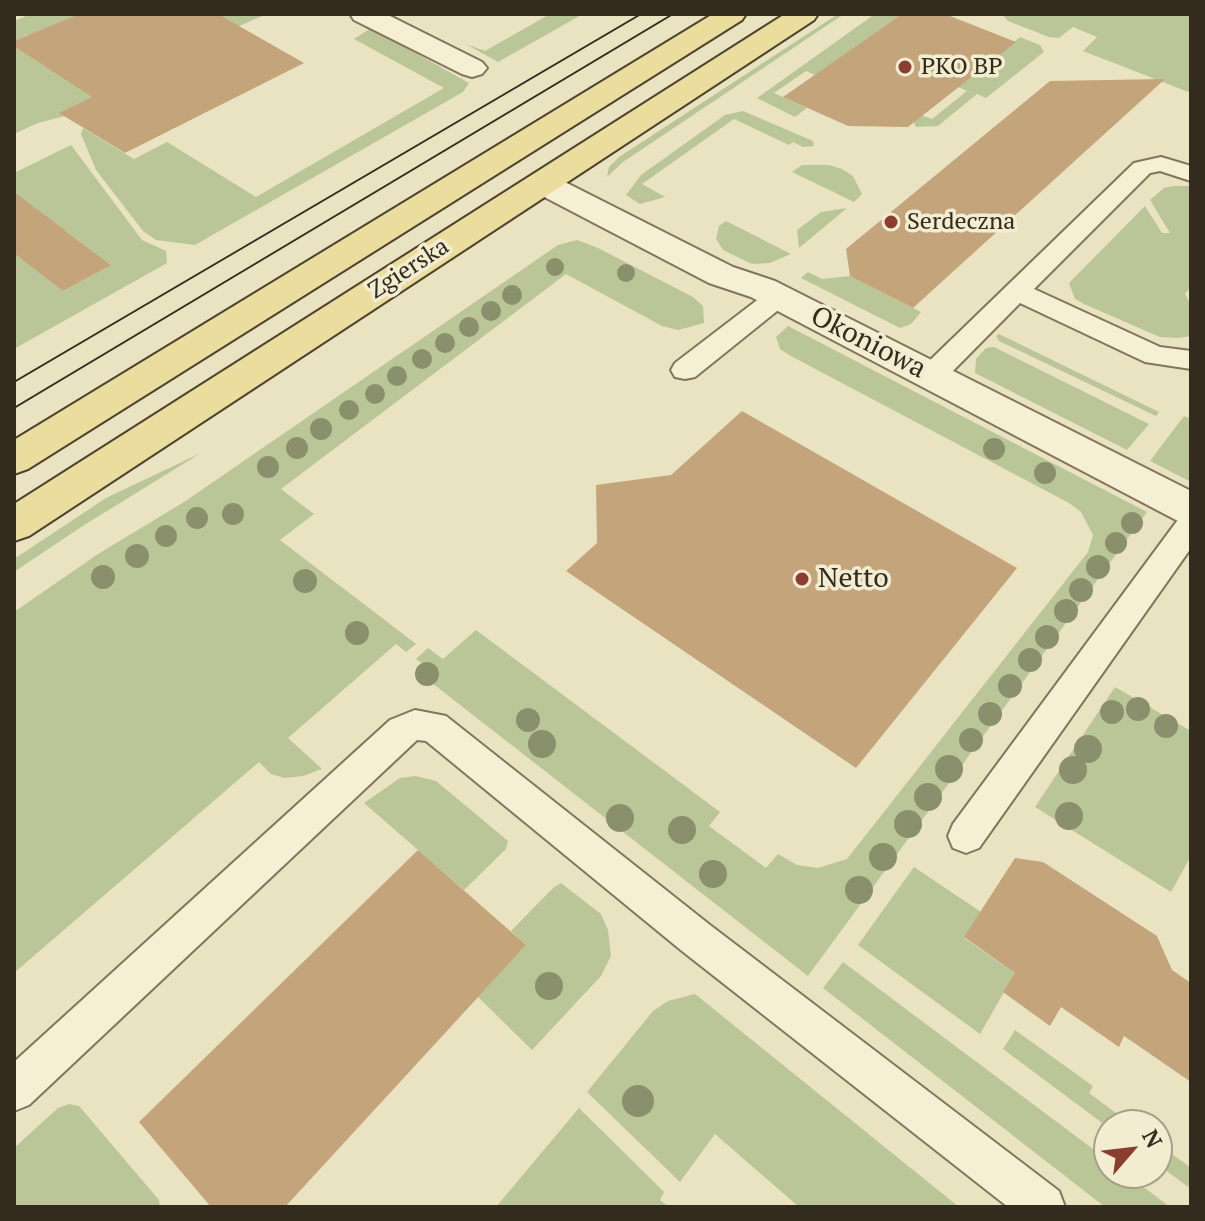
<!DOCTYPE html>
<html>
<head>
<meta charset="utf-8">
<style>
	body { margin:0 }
	#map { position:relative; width:1205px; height:1221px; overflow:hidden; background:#e9e3c2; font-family:"PT Serif",serif }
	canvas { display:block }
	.frame { position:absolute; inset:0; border:16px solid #332b1e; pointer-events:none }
	.north { position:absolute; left:1093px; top:1109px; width:80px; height:80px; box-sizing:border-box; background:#f2edd1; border:2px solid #a69f89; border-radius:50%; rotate:62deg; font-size:22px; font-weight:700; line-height:32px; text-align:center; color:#332b1e }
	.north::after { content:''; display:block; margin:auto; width:28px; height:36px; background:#8b3d30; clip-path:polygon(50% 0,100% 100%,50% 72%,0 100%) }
</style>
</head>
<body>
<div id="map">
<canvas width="1205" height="1221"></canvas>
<div class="frame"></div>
<div class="north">N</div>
</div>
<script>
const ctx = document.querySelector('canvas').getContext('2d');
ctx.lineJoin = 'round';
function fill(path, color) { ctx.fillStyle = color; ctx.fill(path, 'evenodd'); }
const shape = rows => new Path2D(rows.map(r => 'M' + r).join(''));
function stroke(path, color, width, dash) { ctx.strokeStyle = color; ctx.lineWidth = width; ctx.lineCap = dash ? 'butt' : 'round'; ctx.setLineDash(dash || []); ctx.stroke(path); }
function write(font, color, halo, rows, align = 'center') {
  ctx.font = font + ' "PT Serif",serif'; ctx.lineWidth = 7; ctx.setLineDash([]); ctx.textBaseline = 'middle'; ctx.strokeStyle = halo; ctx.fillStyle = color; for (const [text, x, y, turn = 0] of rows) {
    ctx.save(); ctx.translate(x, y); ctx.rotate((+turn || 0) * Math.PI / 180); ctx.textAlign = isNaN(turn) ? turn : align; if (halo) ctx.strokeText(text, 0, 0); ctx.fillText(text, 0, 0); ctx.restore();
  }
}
const green = shape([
	[31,14,76,16,267,14,188,48,65,116,38,123,14,134,14,46,49,47,28,35,14,41,14,21],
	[550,14,583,14,498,62,466,44,485,51],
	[838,14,844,14,623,162,607,177,609,167,619,157],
	[875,14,902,14,815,75,806,71,774,93,807,108,795,117,757,98],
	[1002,14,1191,14,1191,93,1083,51,1097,37,1073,27,1059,38,1049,37,1008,21],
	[371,28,469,83,463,92,195,245,156,240,143,231,96,170,81,134,83,128,134,159,167,142,256,197,444,88,354,39],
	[1020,37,1040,45,1044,52,986,98,977,94,938,126,916,127,912,119,921,115,932,119,967,91,958,87],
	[743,111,813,141,814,146,803,147,793,142,789,145,734,119,642,184,665,197,640,204,626,195,641,175,725,115],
	[71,145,142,240,166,251,167,263,14,349,14,173],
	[65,230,111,265,63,291],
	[802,165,829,165,842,169,853,176,862,194,854,202,792,172],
	[1173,186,1191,186,1191,286,1185,294,1191,305,1191,336,1178,338,1160,337,1084,304,1075,299,1069,283,1145,206,1162,233,1170,233,1150,200,1164,188],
	[847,208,799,248,797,230,821,212],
	[726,221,791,254,770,263,752,264,723,250,716,239,719,226],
	[577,240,598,248,693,297,703,306,704,323,678,330,662,326,566,274,281,489,314,514,280,540,416,644,406,652,396,644,288,738,322,769,303,776,285,778,271,774,259,762,14,973,14,612,98,554,184,502,558,245],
	[808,272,822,279,850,276,921,312,911,324,900,328,801,278],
	[788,326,1147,512,808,976,432,683,425,684,415,677,425,666,416,659,428,648,443,659,476,630,720,812,709,826,766,868,778,854,797,865,818,868,847,859,1088,552,1093,535,1081,512,1069,503,789,355,780,349,776,337],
	[999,334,1159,412,1156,416,999,341,996,336],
	[994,347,1149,424,1127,450,975,373,976,359,986,348],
	[1184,416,1191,419,1191,482,1150,461],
	[201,453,81,527,14,572,14,559,106,498],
	[1115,687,1191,731,1191,856,1171,892,1035,807],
	[415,776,436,781,508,841,506,849,464,890,364,803,400,778],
	[914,867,981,912,964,938,1015,973,980,1034,858,945],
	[561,883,601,914,608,930,611,956,601,976,532,1050,478,997,526,945,511,931,553,888],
	[843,962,1109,1161,1109,1173,1125,1173,1170,1207,1105,1207,823,988],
	[695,994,959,1207,799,1207,715,1134,680,1182,587,1092,653,1011,668,1001],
	[1015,1030,1093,1086,1089,1093,1132,1125,1109,1125,1109,1128,1003,1049],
	[69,1104,79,1106,159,1200,160,1207,14,1207,14,1148,58,1108],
	[579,1108,664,1192,660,1200,669,1207,496,1207],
	[1157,1143,1191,1168,1191,1189,1157,1164]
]);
const building = shape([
	[80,14,218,14,304,63,125,153,59,113,92,97,14,46,14,41],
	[902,14,945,14,1016,42,908,127,848,126,783,97],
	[1165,79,913,308,850,276,846,249,1050,81],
	[14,192,111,265,63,291,14,253],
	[742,411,1017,568,856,768,566,571,597,543,596,485,671,475],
	[418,850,526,945,285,1207,211,1207,139,1122],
	[1015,858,1043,862,1157,936,1172,970,1191,983,1191,1082,1124,1036,1119,1047,1061,1007,1050,1026,1003,992,1015,973,964,937]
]);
const lane = shape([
	[1161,157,1191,166,1191,181,1160,171,1150,173,1034,289,1160,347,1191,351,1191,369,1145,362,1020,303,942,382,932,384,922,382,918,375,922,368,1134,163,1161,157],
	[778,289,787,291,791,297,787,303,695,377,685,379,675,377,671,370,675,363,769,291,778,289],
	[1191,513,1191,548,979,848,966,853,953,848,948,836,953,824,1180,517,1191,513],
	[415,710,446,716,710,925,1059,1191,1065,1207,1008,1207,682,951,426,741,417,740,29,1105,14,1111,14,1062,390,720,415,710]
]);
const street = shape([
	[350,14,386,14,482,62,487,68,482,74,472,77,462,74,354,20,350,14],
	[542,173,553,176,733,267,775,281,1191,491,1191,525,1176,520,751,297,709,283,531,190,526,183,531,176,542,173]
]);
const primary = shape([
	[713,14,746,14,742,20,28,469,14,474,14,440,713,14],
	[785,14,818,14,814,20,29,536,14,541,14,504,785,14]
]);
const tram = shape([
	[14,382,641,14],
	[14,408,673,14]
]);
const trees = [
	[555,267,9],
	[626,273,9],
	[512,295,10],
	[491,311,10],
	[469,327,10],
	[445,343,10],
	[422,359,10],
	[397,376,10],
	[375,394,10],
	[349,410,10],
	[321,429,11],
	[297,448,11],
	[994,449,11],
	[268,467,11],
	[1045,473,11],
	[233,514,11],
	[197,518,11],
	[1132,523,11],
	[166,536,11],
	[1116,543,11],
	[137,556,12],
	[1098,567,12],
	[103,577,12],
	[305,581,12],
	[1081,590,12],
	[1066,611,12],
	[357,633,12],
	[1047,637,12],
	[1030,660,12],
	[427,674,12],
	[1010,686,12],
	[1138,709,12],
	[1112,712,12],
	[990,714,12],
	[528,720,12],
	[1166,726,12],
	[971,740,12],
	[542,744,14],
	[1088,749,14],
	[949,769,14],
	[1073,770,14],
	[928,797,14],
	[1069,816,14],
	[620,818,14],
	[908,824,14],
	[682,830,14],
	[883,857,14],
	[713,874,14],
	[859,890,14],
	[549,986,14],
	[638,1101,16]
];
const markers = [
	[905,67,8,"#8b3d30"],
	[891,222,8,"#8b3d30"],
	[802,579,8,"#8b3d30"]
];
const farPoinames = [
	["PKO BP",921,67],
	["Serdeczna",907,222]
];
const farStreetnames = [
	["Zgierska",409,269,-33]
];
const streetNames = [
	["Okoniowa",868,343,27]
];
const poiNames = [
	["Netto",818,579]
];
fill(green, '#bac697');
fill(building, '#c4a47b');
stroke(lane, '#82755b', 4);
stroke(street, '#82755b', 4);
stroke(primary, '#4f432f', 4);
fill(lane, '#f5f0d4');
fill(street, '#f5f0d4');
fill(primary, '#eadd9d');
stroke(tram, '#332b1e', 2);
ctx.fillStyle = '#8b906c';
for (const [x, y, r] of trees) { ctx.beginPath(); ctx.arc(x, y, r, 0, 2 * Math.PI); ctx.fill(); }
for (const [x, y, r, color] of markers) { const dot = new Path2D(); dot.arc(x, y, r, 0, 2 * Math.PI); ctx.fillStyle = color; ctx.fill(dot); stroke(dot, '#f2edd1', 3); }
write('24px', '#332b1e', '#f2edd1', farPoinames, 'left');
write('24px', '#332b1e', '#f2edd1', farStreetnames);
write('28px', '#332b1e', '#f2edd1', streetNames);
write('28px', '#332b1e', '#f2edd1', poiNames, 'left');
</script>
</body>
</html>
